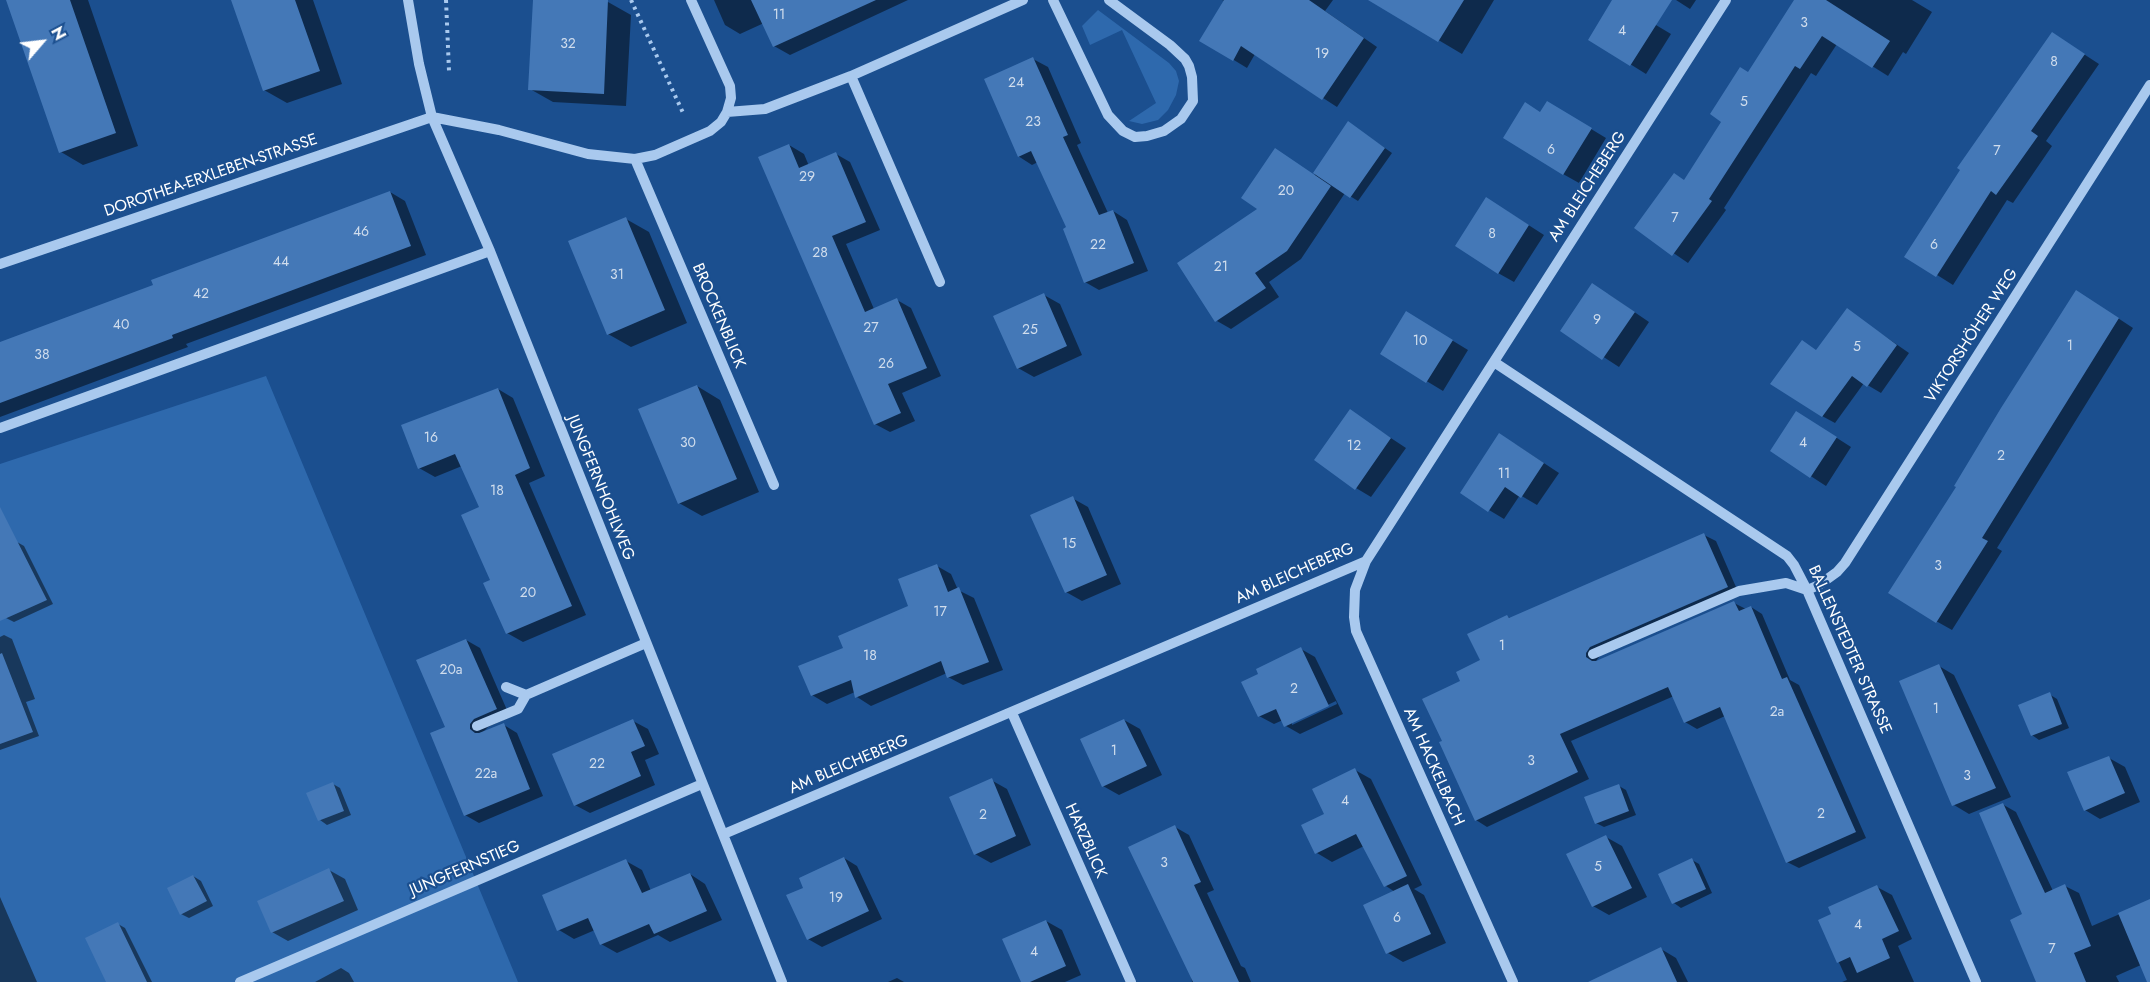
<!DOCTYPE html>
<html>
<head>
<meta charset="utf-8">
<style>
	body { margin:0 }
	#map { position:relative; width:2150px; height:982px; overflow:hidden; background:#1b4f8f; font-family:Jost,sans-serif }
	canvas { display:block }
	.north { position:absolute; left:12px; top:12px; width:60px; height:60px; -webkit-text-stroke:4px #1b4f8f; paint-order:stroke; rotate:62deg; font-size:16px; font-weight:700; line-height:24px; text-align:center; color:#fff }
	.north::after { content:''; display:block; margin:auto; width:21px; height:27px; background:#fff; clip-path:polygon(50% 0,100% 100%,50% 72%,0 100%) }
</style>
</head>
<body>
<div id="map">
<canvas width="2150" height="982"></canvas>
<div class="north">N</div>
</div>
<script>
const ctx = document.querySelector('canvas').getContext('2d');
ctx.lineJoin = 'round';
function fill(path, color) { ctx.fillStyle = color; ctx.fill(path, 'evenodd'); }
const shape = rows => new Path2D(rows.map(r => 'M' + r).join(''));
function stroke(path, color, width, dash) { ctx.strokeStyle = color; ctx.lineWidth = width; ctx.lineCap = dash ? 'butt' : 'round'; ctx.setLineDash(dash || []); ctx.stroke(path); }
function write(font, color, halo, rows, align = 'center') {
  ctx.font = font + ' Jost,sans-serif'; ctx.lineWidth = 4.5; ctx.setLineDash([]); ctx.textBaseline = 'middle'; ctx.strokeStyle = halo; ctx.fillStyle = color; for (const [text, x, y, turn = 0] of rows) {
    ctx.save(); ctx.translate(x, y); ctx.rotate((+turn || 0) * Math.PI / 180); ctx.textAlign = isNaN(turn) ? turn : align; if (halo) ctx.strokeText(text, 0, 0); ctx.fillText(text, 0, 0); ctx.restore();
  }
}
const green = shape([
	[1098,10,1169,63,1176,71,1179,81,1176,95,1168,110,1158,120,1142,124,1129,121,1156,103,1122,30,1090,45,1082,26],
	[266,376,518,982,0,982,0,464]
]);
const shadow = shape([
	[7,0,88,0,138,146,83,165,61,152],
	[233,0,313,0,342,84,287,103,264,90],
	[534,0,608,2,631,15,626,106,553,102,530,89],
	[714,0,908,0,790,55,774,46,764,23,740,34,725,25],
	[1222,0,1333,0,1325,11,1377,47,1337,107,1255,54,1247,68,1201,40,1225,1],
	[1384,0,1494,0,1462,54,1381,6],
	[1614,0,1671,34,1646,74,1590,39],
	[1676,0,1696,0,1690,9],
	[1797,0,1912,0,1932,12,1906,54,1903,52,1888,76,1837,44,1816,76,1811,73,1724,208,1726,210,1688,263,1637,228,1685,182,1724,121,1749,74],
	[2053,34,2099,64,2046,141,2052,146,2013,203,2007,200,1953,285,1907,256],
	[1033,59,1048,67,1081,143,1077,145,1108,213,1113,211,1127,220,1148,271,1099,290,1085,282,1068,228,1038,162,1032,165,1018,156],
	[1548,103,1606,138,1579,183,1563,174,1541,114],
	[1349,123,1392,153,1358,201,1345,193,1301,259,1269,282,1279,297,1231,329,1217,321],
	[789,145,804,154,809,166,836,154,850,162,880,230,846,244,874,309,897,300,911,308,941,376,902,393,915,421,890,432,875,424],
	[390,192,405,201,426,255,186,344,188,347,0,417,0,344,155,286],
	[1502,208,1544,235,1514,282,1498,273],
	[626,219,649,232,687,323,631,347,608,334],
	[1608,294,1649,322,1619,367,1562,330],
	[1044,295,1060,304,1082,355,1034,377,1018,368],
	[2092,301,2133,328,1997,548,2002,551,1952,630,1936,621],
	[1847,310,1909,353,1881,393,1864,383,1835,423,1822,416,1818,351],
	[1422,322,1468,350,1443,391,1382,354],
	[697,386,720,400,759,492,702,516,679,503],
	[498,389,513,398,545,476,529,483,586,615,523,642,507,633,492,581,481,508,462,466,435,477,419,468],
	[1350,411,1406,448,1371,497,1356,488],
	[1812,422,1851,447,1826,486,1772,451],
	[1515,444,1559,473,1537,505,1520,495,1504,519,1489,510],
	[1072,498,1088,507,1121,584,1082,601,1066,592],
	[1704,535,1716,541,1739,594,1602,653,1594,664,1734,603,1746,609,1751,607,1762,614,1790,680,1799,685,1866,838,1799,868,1787,862,1725,716,1697,729,1685,722,1674,696,1571,741,1589,779,1487,827,1476,820,1444,741,1462,682,1482,661,1507,616,1511,619],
	[17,542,24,546,53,604,14,622,6,618,0,604,0,551],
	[937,566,951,574,958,590,974,598,1003,670,963,685,948,677,947,673,871,706,857,697,855,692,827,704,812,695,845,649,910,606],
	[4,635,12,639,35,699,26,702,39,736,0,750,0,637],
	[466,640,480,648,510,717,488,727,482,733,504,725,517,733,543,796,479,823,465,815,447,728],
	[1301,649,1315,657,1343,714,1300,734,1286,726,1283,720,1274,724,1259,716],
	[1336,701,1337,704,1292,725,1292,722],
	[1939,666,1954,675,2011,797,1969,814,1954,805],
	[2049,694,2057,699,2069,728,2039,740,2032,735],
	[1124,720,1140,729,1162,775,1119,795,1103,786],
	[633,721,648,729,659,754,645,760,655,785,590,813,575,805],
	[2109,758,2125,767,2140,802,2100,819,2085,810],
	[1355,770,1371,779,1422,885,1414,889,1424,895,1446,943,1403,962,1388,953,1395,892,1386,886,1364,846,1332,862,1317,853,1326,815],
	[991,780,1007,789,1031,845,991,863,975,854],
	[333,784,340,788,351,815,327,825,320,820,308,794],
	[1619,786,1626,790,1636,815,1604,827,1596,823],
	[2002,804,2016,812,2053,891,2065,886,2079,893,2092,926,2150,901,2150,961,2116,976,2119,982,2038,982],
	[1175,827,1189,835,1214,890,1207,893,1241,966,1245,968,1251,982,1192,982],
	[1606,837,1622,846,1647,897,1609,915,1593,906],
	[844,858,857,866,882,919,822,947,808,939],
	[1692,860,1699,864,1712,893,1681,908,1674,903,1660,875],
	[626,861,642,870,651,891,690,874,705,884,722,920,670,942,658,935,617,953,601,944,595,930,574,939,559,930],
	[329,870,345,879,358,910,288,941,272,932],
	[193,876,201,881,213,906,189,918,181,914],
	[1877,887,1892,895,1912,939,1898,946,1914,982,1842,982,1847,980,1820,921],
	[0,897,37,982,0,982],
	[1046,921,1062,930,1081,975,1065,982,1022,982],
	[118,924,125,928,152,982,108,982],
	[1661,949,1676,958,1688,982,1609,982],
	[341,968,349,973,354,982,315,982],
	[897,978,904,982,888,982]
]);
const building = shape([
	[6,0,70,0,116,133,59,153],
	[231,0,295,0,320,71,263,91],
	[533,0,608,0,604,94,528,90],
	[751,0,876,0,773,47],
	[1224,0,1309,0,1364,38,1322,100,1241,46,1233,61,1199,41],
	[1368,0,1464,0,1438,42],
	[1612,0,1672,0,1630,66,1588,40],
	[1794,0,1826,0,1890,41,1872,68,1822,36,1800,69,1795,66,1709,199,1712,201,1672,256,1634,228,1674,173,1684,180,1721,122,1710,114,1740,67,1748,72],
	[2052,32,2085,54,2031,131,2038,136,1996,195,1991,191,1936,277,1904,257,1960,170,1957,168],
	[1033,57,1068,135,1063,137,1099,215,1113,210,1134,263,1084,283,1063,229,1066,227,1031,151,1018,157,984,79],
	[1547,101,1592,128,1563,175,1503,138,1525,102,1540,112],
	[1348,121,1385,148,1350,198,1313,173],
	[789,144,799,168,836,152,866,222,832,236,865,312,897,298,927,368,888,384,901,413,874,425,758,157],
	[1275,148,1331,186,1287,251,1255,273,1266,288,1215,322,1177,263,1257,209,1241,198],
	[390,191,411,246,172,335,173,338,0,403,0,342,153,285,151,280],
	[1486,197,1529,225,1498,274,1455,246],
	[626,217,665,310,607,335,568,241],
	[1592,283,1635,312,1602,360,1560,331],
	[2076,290,2119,318,1982,538,1988,541,1936,623,1888,593,1956,487,1954,486,2001,408],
	[1044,293,1067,346,1017,369,993,316],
	[1847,308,1897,345,1867,387,1852,376,1822,417,1770,384,1802,340,1816,350],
	[1406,311,1453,340,1426,383,1380,354],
	[697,385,737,479,678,504,638,409],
	[498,388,530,468,515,475,572,606,506,634,483,583,490,580,461,515,479,507,455,454,418,469,401,425],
	[1350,409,1391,438,1355,490,1314,460],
	[1796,411,1837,437,1810,478,1770,451],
	[1499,433,1544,463,1521,498,1505,487,1488,512,1460,493],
	[1073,496,1107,575,1065,593,1030,515],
	[0,507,47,600,0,621],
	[1704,533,1728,587,1590,647,1586,653,1586,657,1592,661,1596,661,1734,601,1739,611,1751,606,1782,679,1787,677,1856,832,1786,863,1720,707,1684,723,1668,687,1560,734,1578,772,1475,821,1439,742,1442,741,1422,699,1460,681,1456,672,1480,660,1467,634,1507,615,1509,618],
	[937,564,948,592,959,587,989,662,947,678,941,661,855,698,851,680,811,696,798,666,843,648,838,636,908,606,898,579],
	[466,639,497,709,474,719,470,724,470,729,475,733,479,733,504,723,530,789,464,816,430,733,445,727,416,660],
	[1301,647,1329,706,1284,727,1276,709,1258,717,1241,682,1258,674,1256,669],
	[2,653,33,732,0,744,0,654],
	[1939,664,1996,788,1952,806,1899,681],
	[2050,692,2062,724,2031,736,2018,705],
	[633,719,645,746,631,752,641,776,574,806,552,754],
	[1124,719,1147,766,1102,787,1080,739],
	[2109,756,2125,793,2084,811,2067,772],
	[1355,768,1407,876,1384,887,1356,834,1315,854,1301,825,1324,814,1312,789],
	[992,778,1016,836,974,855,949,797],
	[333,782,344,811,318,821,306,793],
	[1619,784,1629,811,1595,824,1584,797],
	[2003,803,2045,893,2065,884,2091,946,2074,953,2086,982,2036,982,2010,920,2022,914,1979,813],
	[1175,825,1201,882,1194,885,1239,982,1193,982,1128,847],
	[1606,835,1632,888,1592,907,1566,854],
	[844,857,869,911,807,940,786,895,803,888,799,878],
	[1692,858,1706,889,1672,904,1658,874],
	[626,859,642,893,690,873,707,911,654,934,649,924,600,945,588,918,557,931,542,895],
	[329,868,344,901,271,933,257,901],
	[193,875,207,901,180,915,167,888],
	[1408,884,1431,934,1386,954,1363,905],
	[1877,885,1899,931,1882,939,1890,958,1857,973,1850,957,1837,963,1818,920,1831,914,1828,907],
	[2150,899,2150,982,2147,982,2118,913],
	[1046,920,1066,966,1030,982,1021,982,1002,939],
	[118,922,147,982,106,982,85,938],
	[1661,947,1677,982,1588,982]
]);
const path = shape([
	[446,0,449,71],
	[631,0,684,115]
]);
const minor = shape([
	[408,0,419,64,432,117,490,251,782,982],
	[691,0,730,86,731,98,727,112],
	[1053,0,1108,115,1123,131,1135,137,1147,136,1164,131,1181,119,1193,101,1192,77,1189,66,1185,59,1170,45,1109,0],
	[851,76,940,282],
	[635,159,774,485],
	[0,264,432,117,499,130,588,154,635,159,655,155,710,131,721,122,727,112,765,109,851,76,1023,0],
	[1494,362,1787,556,1794,565,1807,590,1976,982],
	[0,428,490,251],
	[1366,561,1355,590,1354,617,1356,631,1513,982],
	[1593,654,1739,591,1786,583,1807,590,1819,585,1837,572,1845,563,2150,85],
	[506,687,526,695],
	[1012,713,1131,982],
	[477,726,518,709,526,695,646,643],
	[724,834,1366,561,1726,0],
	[240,982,702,784]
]);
const numberNames = [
	["11",779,16],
	["3",1804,24],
	["4",1622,32],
	["32",568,45],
	["19",1322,55],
	["8",2054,63],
	["24",1016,84],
	["5",1744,103],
	["23",1033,123],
	["6",1551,151],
	["7",1997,152],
	["29",807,178],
	["20",1286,192],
	["7",1675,219],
	["46",361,233],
	["8",1492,235],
	["22",1098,246],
	["6",1934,246],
	["28",820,254],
	["44",281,263],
	["21",1221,268],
	["31",617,276],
	["42",201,295],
	["9",1597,321],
	["40",121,326],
	["27",871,329],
	["25",1030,331],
	["10",1420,342],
	["1",2070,347],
	["5",1857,348],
	["38",42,356],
	["26",886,365],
	["16",431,439],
	["30",688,444],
	["4",1803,444],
	["12",1354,447],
	["2",2001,457],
	["11",1504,475],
	["18",497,492],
	["15",1069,545],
	["3",1938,567],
	["20",528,594],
	["17",940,613],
	["1",1502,647],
	["18",870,657],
	["20a",451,671],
	["2",1294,690],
	["1",1936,710],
	["2a",1777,713],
	["1",1114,752],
	["3",1531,762],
	["22",597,765],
	["22a",486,775],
	["3",1967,777],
	["4",1345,802],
	["2",1821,815],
	["2",983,816],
	["3",1164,864],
	["5",1598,868],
	["19",836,899],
	["6",1397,919],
	["4",1858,926],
	["7",2052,950],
	["4",1034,953]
];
const streetNames = [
	["DOROTHEA-ERXLEBEN-STRASSE",211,176,-19],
	["AM BLEICHEBERG",1588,187,-57],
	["BROCKENBLICK",718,316,67],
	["VIKTORSHÖHER WEG",1972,336,-57],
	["JUNGFERNHOHLWEG",600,488,68],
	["AM BLEICHEBERG",1295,574,-24],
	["BALLENSTEDTER STRASSE",1849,650,66],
	["AM BLEICHEBERG",849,765,-23],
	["AM HACKELBACH",1433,767,66],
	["HARZBLICK",1085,841,66],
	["JUNGFERNSTIEG",465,869,-23]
];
fill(green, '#2e69ad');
fill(shadow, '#0007');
fill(building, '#4478b7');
stroke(path, '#a9c9ee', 4, [3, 4.5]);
stroke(minor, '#a9c9ee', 10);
write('14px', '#d0dded', null, numberNames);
write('16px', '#fff', '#1b4f8f', streetNames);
</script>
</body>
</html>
